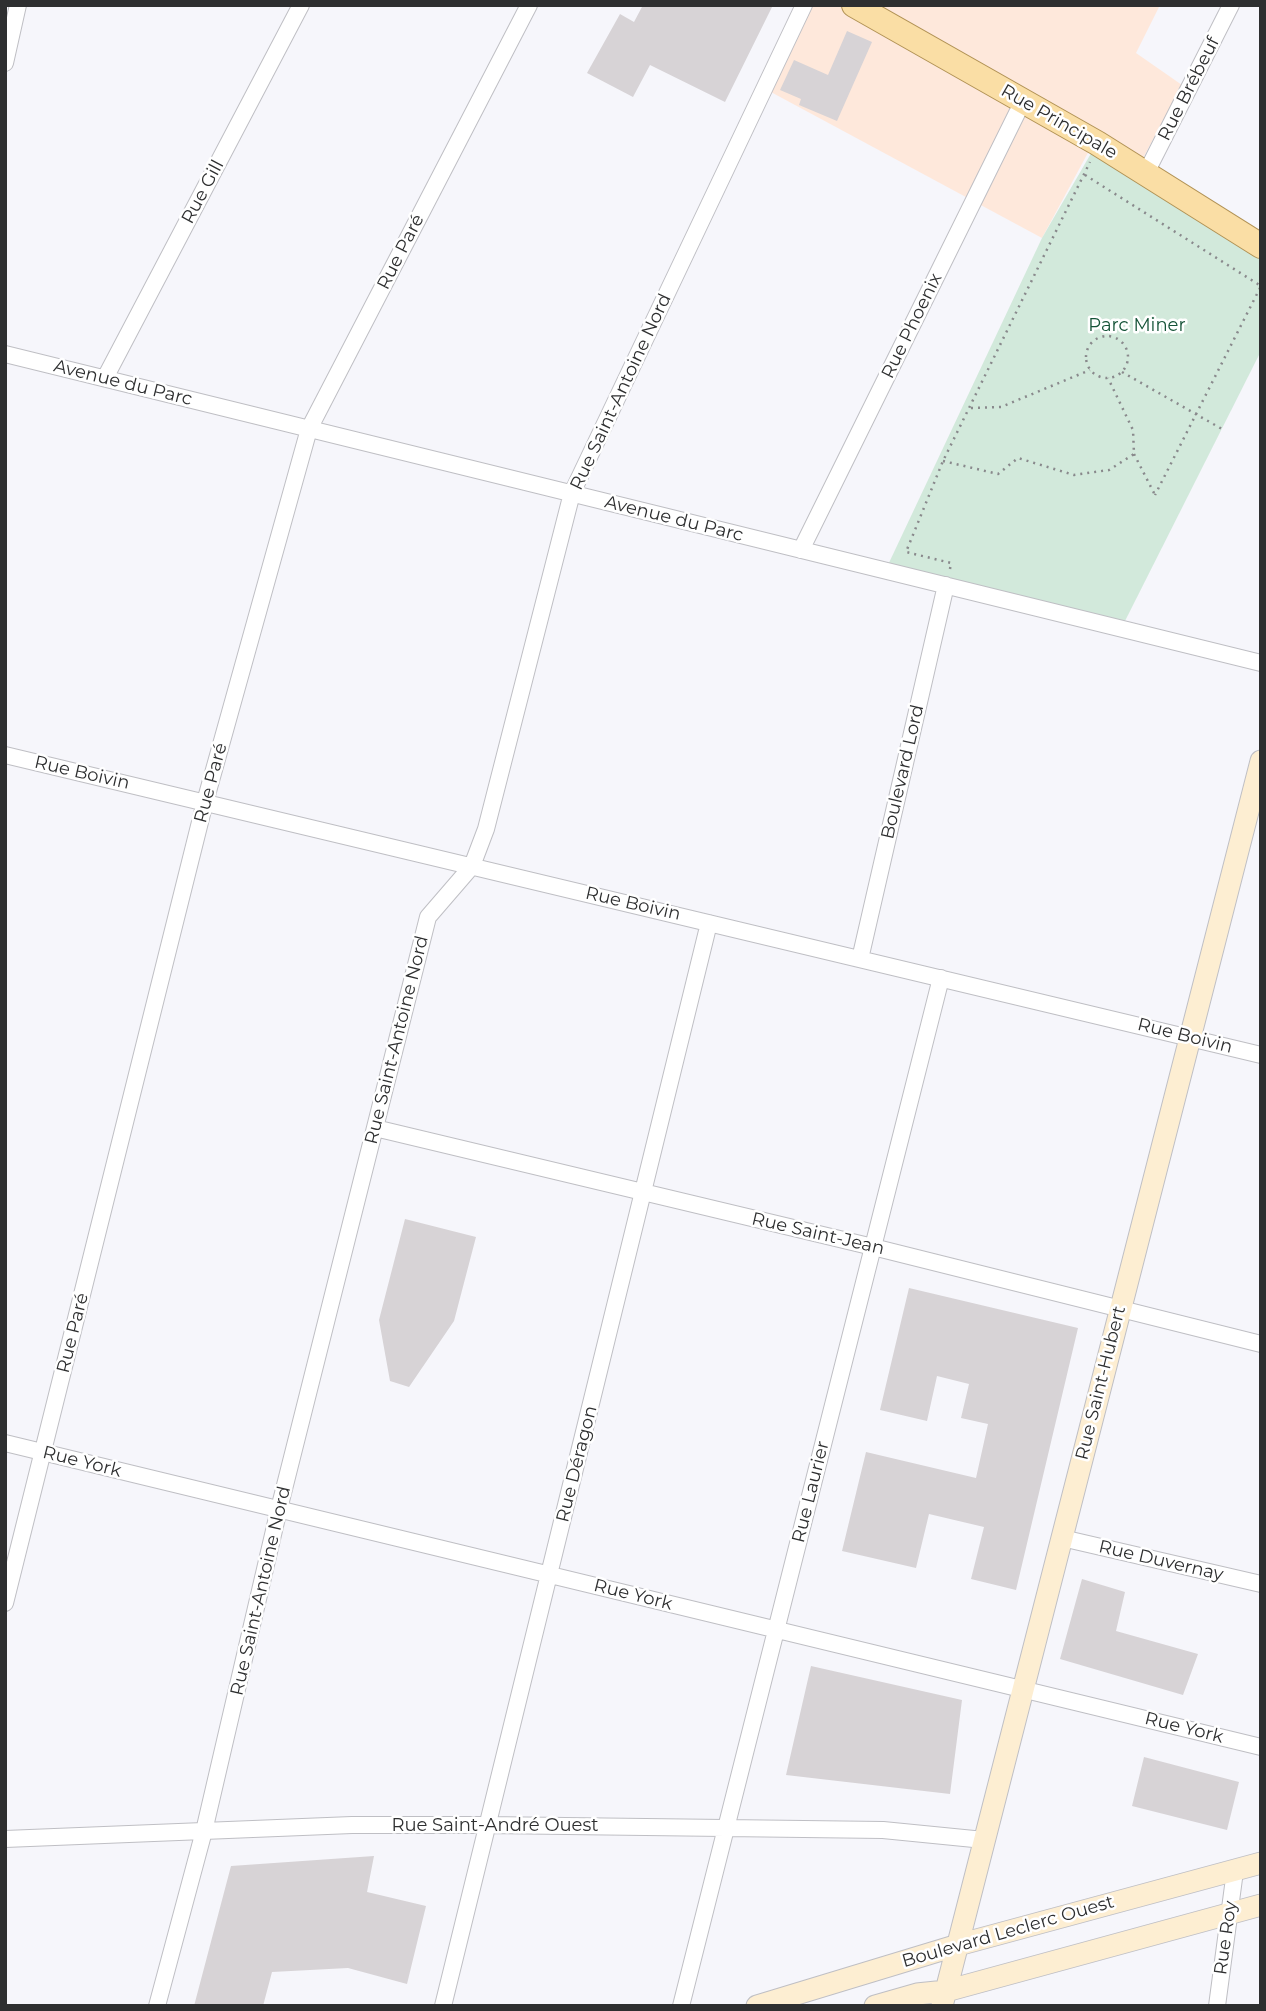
<!DOCTYPE html>
<html>
<head>
<meta charset="utf-8">
<style>
	body { margin:0 }
	#map { position:relative; width:1266px; height:2011px; overflow:hidden; background:#f6f6fb; font-family:Montserrat,sans-serif }
	canvas { display:block }
	.frame { position:absolute; inset:0; border:7px solid #2e2f30; pointer-events:none }
</style>
</head>
<body>
<div id="map">
<canvas width="1266" height="2011"></canvas>
<div class="frame"></div>
</div>
<script>
const ctx = document.querySelector('canvas').getContext('2d');
ctx.lineJoin = 'round';
function fill(path, color) { ctx.fillStyle = color; ctx.fill(path, 'evenodd'); }
const shape = rows => new Path2D(rows.map(r => 'M' + r).join(''));
function stroke(path, color, width, dash) { ctx.strokeStyle = color; ctx.lineWidth = width; ctx.lineCap = dash ? 'butt' : 'round'; ctx.setLineDash(dash || []); ctx.stroke(path); }
function write(font, color, halo, rows, align = 'center') {
  ctx.font = font + ' Montserrat,sans-serif'; ctx.lineWidth = 5; ctx.setLineDash([]); ctx.textBaseline = 'middle'; ctx.strokeStyle = halo; ctx.fillStyle = color; for (const [text, x, y, turn = 0] of rows) {
    ctx.save(); ctx.translate(x, y); ctx.rotate((+turn || 0) * Math.PI / 180); ctx.textAlign = isNaN(turn) ? turn : align; if (halo) ctx.strokeText(text, 0, 0); ctx.fillText(text, 0, 0); ctx.restore();
  }
}
const commercial = shape([
	[811,5,1160,5,1136,53,1182,85,1142,160,1097,136,1042,238,769,91]
]);
const green = shape([
	[1097,143,1261,246,1261,351,1124,623,887,567,1042,238]
]);
const building = shape([
	[643,5,773,5,725,102,650,65,633,97,587,73,620,14,634,22],
	[847,31,872,42,837,121,799,105,801,99,780,90,794,60,828,75],
	[405,1219,476,1237,454,1321,409,1387,390,1381,379,1320],
	[909,1288,1078,1328,1016,1590,971,1579,984,1527,929,1514,916,1568,842,1551,866,1452,976,1478,988,1424,961,1418,969,1384,937,1376,927,1421,880,1410],
	[1082,1579,1125,1592,1116,1631,1198,1654,1183,1695,1060,1659],
	[811,1666,962,1700,950,1794,786,1775],
	[1144,1757,1239,1782,1227,1830,1132,1806],
	[374,1856,367,1892,426,1906,407,1984,348,1968,272,1972,263,2006,194,2006,231,1866]
]);
const path = shape([
	[1085,175,1261,286,1155,495],
	'1086 357a21 21 0 1 1 42 0a21 21 0 1 1-42 0Z',
	[1122,372,1222,429],
	[971,408,1001,407,1090,370],
	[1134,454,1155,495],
	[943,461,998,474,1018,458,1074,475,1109,470,1134,454,1133,430,1108,378],
	[950,569,951,563,906,552,943,461,1090,162]
]);
const street = shape([
	[5,63,18,5],
	[1146,173,1231,5],
	[5,354,1261,663],
	[105,378,301,5],
	[801,550,1023,101],
	[5,755,1261,1055],
	[860,959,946,585],
	[375,1128,873,1247,1261,1344],
	[5,1443,1261,1747],
	[1062,1538,1261,1584],
	[5,1603,205,802,309,429,529,5],
	[5,1839,352,1825,487,1825,883,1830,984,1840],
	[157,2006,204,1831,279,1509,428,917,472,866,486,829,572,493,804,5],
	[443,2006,709,923],
	[681,2006,941,978],
	[1217,2006,1235,1871]
]);
const secondary = shape([
	[757,2006,958,1945,1261,1863],
	[875,2006,917,1994,946,1991,1261,1905],
	[942,2006,1261,761]
]);
const primary = shape([
	[854,5,1097,143,1261,246]
]);
const streetNames = [
	["Rue Brébeuf",1189,89,-63],
	["Rue Principale",1059,122,30],
	["Rue Gill",203,192,-62],
	["Rue Paré",401,252,-63],
	["Rue Phoenix",912,326,-64],
	["Avenue du Parc",123,383,14],
	["Rue Saint-Antoine Nord",621,392,-65],
	["Avenue du Parc",674,519,14],
	["Boulevard Lord",903,772,-77],
	["Rue Boivin",82,773,13],
	["Rue Paré",211,783,-75],
	["Rue Boivin",633,904,13],
	["Rue Boivin",1185,1036,14],
	["Rue Saint-Antoine Nord",397,1040,-76],
	["Rue Saint-Jean",818,1234,13],
	["Rue Paré",73,1333,-76],
	["Rue Saint-Hubert",1101,1383,-76],
	["Rue York",82,1462,14],
	["Rue Déragon",577,1464,-76],
	["Rue Laurier",811,1492,-76],
	["Rue Duvernay",1161,1561,13],
	["Rue Saint-Antoine Nord",261,1591,-77],
	["Rue York",633,1595,14],
	["Rue York",1184,1728,14],
	["Rue Saint-André Ouest",495,1826],
	["Boulevard Leclerc Ouest",1008,1932,-16],
	["Rue Roy",1226,1938,-82]
];
const parkNames = [
	["Parc Miner",1137,326]
];
fill(commercial, '#fee8db');
fill(green, '#d2e9db');
fill(building, '#d7d3d6');
stroke(street, '#bfbfc4', 18);
stroke(secondary, '#bfbfc4', 23);
stroke(primary, '#b19255', 26);
stroke(path, '#89898c', 2.5, [2, 5]);
stroke(street, '#fff', 16);
stroke(secondary, '#fdeed2', 21);
stroke(primary, '#fadea5', 24);
write('18px', '#2e2f30', '#fff', streetNames);
write('18px', '#145337', '#fff', parkNames);
</script>
</body>
</html>
